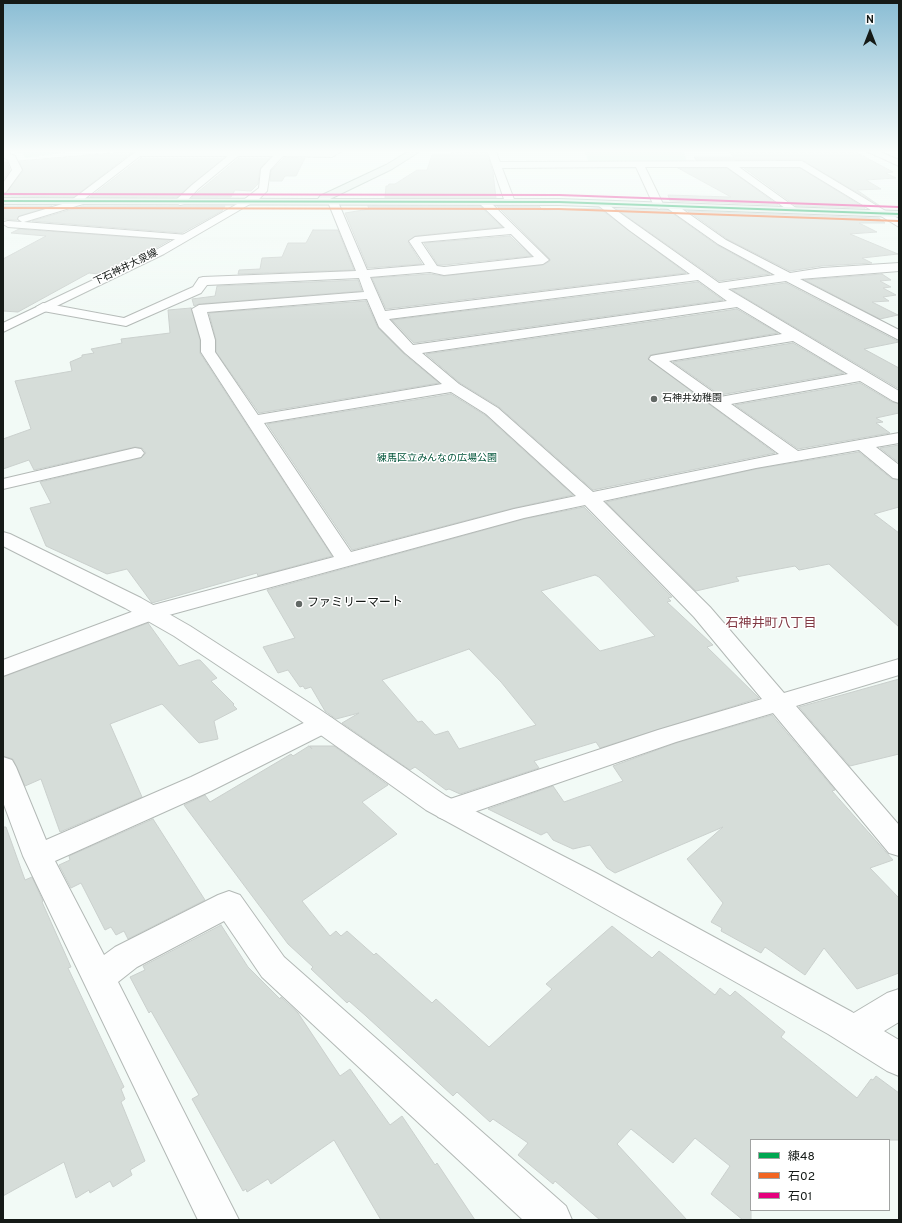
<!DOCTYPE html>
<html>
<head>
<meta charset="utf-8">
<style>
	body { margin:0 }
	#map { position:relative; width:902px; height:1223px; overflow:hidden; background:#f2faf6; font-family:Overpass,"Noto Sans JP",sans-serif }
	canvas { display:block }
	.frame { position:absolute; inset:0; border:4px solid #151a17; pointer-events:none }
	.legend { position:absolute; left:750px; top:1139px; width:140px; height:72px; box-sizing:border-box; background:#fff; border:1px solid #a1a3a2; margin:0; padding:5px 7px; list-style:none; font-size:12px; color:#151a17 }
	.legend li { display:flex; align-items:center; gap:8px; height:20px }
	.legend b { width:20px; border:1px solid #a1a3a2 }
	.north { position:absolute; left:850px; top:12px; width:40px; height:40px; -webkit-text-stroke:3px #fff; paint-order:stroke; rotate:0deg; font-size:11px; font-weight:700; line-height:16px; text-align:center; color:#151a17 }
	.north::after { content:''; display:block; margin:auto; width:14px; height:18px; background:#151a17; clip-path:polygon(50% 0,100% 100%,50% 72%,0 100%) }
</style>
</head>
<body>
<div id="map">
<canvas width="902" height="1223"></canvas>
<div class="frame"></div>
<ul class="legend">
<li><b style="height:5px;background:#00a651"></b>練48</li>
<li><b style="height:5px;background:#f26522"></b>石02</li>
<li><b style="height:5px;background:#e5007d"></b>石01</li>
</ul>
<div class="north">N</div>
</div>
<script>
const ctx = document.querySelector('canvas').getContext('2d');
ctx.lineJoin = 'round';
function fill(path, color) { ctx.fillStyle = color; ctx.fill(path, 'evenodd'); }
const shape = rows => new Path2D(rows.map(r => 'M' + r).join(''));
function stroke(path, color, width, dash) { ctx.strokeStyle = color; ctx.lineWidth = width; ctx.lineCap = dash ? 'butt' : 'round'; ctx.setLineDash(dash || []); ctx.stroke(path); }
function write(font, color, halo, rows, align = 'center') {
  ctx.font = font + ' Overpass,"Noto Sans JP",sans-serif'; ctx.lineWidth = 3; ctx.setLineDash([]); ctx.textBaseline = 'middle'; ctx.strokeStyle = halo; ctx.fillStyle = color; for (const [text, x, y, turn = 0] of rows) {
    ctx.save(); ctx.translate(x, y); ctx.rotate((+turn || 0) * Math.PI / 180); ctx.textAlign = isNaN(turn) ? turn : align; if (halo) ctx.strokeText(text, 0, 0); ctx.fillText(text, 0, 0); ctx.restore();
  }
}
const green = shape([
	[27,150,73,150,73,151,25,158,23,153,14,153],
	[584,150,682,150,688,163,589,163]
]);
const building = shape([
	[727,150,852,150,893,172,886,173,896,178,866,180,881,189,857,190,880,206,802,160,696,160,694,157,734,157,727,150],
	[134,151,74,197,3,196,23,171,19,161,134,151],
	[458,151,486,151,493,172,496,198,385,198,386,186,388,186,389,184,395,184,417,170,427,170,432,155,451,155,451,152,458,151],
	[141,158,224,158,177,197,90,197,141,158],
	[239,158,270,158,260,168,258,184,251,191,235,190,231,197,192,197,239,158],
	[284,158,305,158,296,176,285,176,282,181,270,181,271,171,284,158],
	[7,162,10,170,3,180,3,163,7,162],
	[678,168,727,168,778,205,670,201,668,195,731,197,678,168],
	[744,168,800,168,865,208,796,206,744,168],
	[3,206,52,206,19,216,17,220,3,219,3,206],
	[83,206,225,206,222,211,182,233,32,221,83,206],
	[368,206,480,206,502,227,415,236,408,242,422,264,368,268,345,213,369,209,368,206],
	[497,206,539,206,543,210,599,208,686,273,386,309,372,278,430,274,444,276,543,265,550,261,550,259,497,206],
	[616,209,668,210,717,245,770,274,719,281,616,209],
	[688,211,879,218,885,223,859,223,877,232,850,234,898,254,862,258,872,263,822,266,790,271,727,239,688,211],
	[19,229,170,240,149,252,143,251,99,274,89,273,18,312,3,311,3,259,46,236,11,233,19,229],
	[313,230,338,230,354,270,238,274,239,270,260,269,262,258,282,257,288,243,306,243,313,230],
	[510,236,531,256,444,265,438,265,424,243,510,236],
	[882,274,891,280,880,281,891,287,883,288,896,295,883,297,889,301,872,302,898,315,880,319,805,280,882,274],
	[358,280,362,291,199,304,194,306,192,299,215,296,217,286,358,280],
	[698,282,723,300,414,343,392,320,698,282],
	[786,283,899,342,864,349,899,368,899,389,732,290,786,283],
	[366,301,378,328,404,354,439,383,259,413,216,352,216,340,209,313,366,301],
	[191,308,200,340,200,353,332,556,258,576,257,573,152,603,127,569,107,574,46,546,30,508,51,503,40,482,141,458,146,453,142,448,135,447,34,470,29,460,3,469,3,439,31,429,15,381,72,371,70,362,82,357,82,355,94,353,91,349,122,343,121,339,170,333,168,310,191,308],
	[737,309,778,333,656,354,650,355,648,359,775,453,593,490,499,407,460,383,426,354,737,309],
	[793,343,844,373,720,395,673,362,793,343],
	[860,383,892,402,899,404,899,413,876,418,883,422,876,423,890,433,798,449,735,405,860,383],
	[451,394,485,415,573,495,514,508,352,550,267,424,451,394],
	[899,445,899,463,880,448,899,445],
	[859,452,892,479,899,480,899,507,874,514,899,533,899,627,829,564,799,570,795,566,736,577,739,581,696,591,606,502,756,469,859,452],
	[584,507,672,597,668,598,671,601,667,602,713,645,707,647,759,698,600,748,596,742,534,761,539,768,460,794,449,789,446,790,415,767,410,770,342,723,359,713,336,719,325,711,311,687,305,689,303,686,300,687,288,670,278,673,263,647,295,638,267,590,524,519,584,507],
	[595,575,599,577,655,636,600,651,541,591,595,575],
	[469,649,501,682,536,725,459,749,448,731,435,735,422,721,418,722,382,680,469,649],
	[148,623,179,666,197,660,200,660,217,678,211,681,234,704,233,705,237,709,214,721,218,739,199,743,162,704,110,724,142,797,60,832,41,779,25,786,13,759,3,756,3,677,148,623],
	[899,679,899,754,850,766,799,707,899,679],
	[772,715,835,790,832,791,893,860,870,868,899,898,899,973,857,989,824,948,805,975,765,947,761,953,721,931,722,928,711,922,723,903,687,859,723,827,615,873,607,868,590,845,573,849,553,840,547,832,541,835,488,809,553,786,564,802,623,781,613,766,676,743,772,715],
	[309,746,312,749,310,746,334,746,388,785,362,802,397,834,302,901,330,936,336,931,341,936,347,931,374,955,376,953,432,1003,436,999,489,1047,552,989,546,984,612,926,652,958,659,951,715,995,720,988,730,996,735,991,785,1032,781,1037,857,1098,871,1079,873,1080,876,1076,899,1093,899,1140,751,1140,751,1220,743,1220,711,1194,730,1166,695,1138,673,1163,631,1129,617,1144,687,1220,600,1220,555,1181,553,1184,518,1155,528,1143,493,1119,490,1122,457,1092,453,1096,366,1016,349,1001,347,1003,311,969,313,967,288,944,184,805,205,795,210,802,291,754,293,756,309,746],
	[153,819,205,900,128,939,124,931,116,935,111,927,105,930,81,883,71,888,59,865,70,860,69,856,153,819],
	[3,827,6,827,25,880,32,877,43,901,42,902,71,967,68,968,124,1087,121,1089,125,1099,121,1102,145,1161,130,1170,132,1175,113,1187,110,1181,90,1193,89,1190,76,1198,64,1162,3,1196,3,827],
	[221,925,248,967,280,999,281,997,298,1013,340,1076,350,1069,390,1125,402,1116,435,1165,437,1163,475,1220,381,1220,334,1140,271,1184,268,1179,247,1192,246,1189,243,1191,192,1099,199,1095,151,1011,149,1013,130,977,145,970,143,966,221,925]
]);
const minor = shape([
	[3,150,10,150,10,154,15,156,22,170,6,192,3,193,3,183,12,170,8,160,3,157,3,150],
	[138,150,331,151,344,150,332,157,283,156,270,170,267,191,257,201,246,205,241,202,259,188,261,169,273,156,238,156,198,189,184,204,180,205,175,202,176,200,192,185,228,156,140,156,83,200,83,204,24,222,188,235,190,237,188,239,184,240,8,227,3,224,4,222,8,221,22,222,18,219,19,217,69,202,138,150],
	[487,150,495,150,500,162,802,161,899,219,899,227,800,167,739,167,796,208,797,210,792,213,727,167,645,167,664,206,659,209,654,206,636,167,502,168,515,202,510,205,505,202,487,150],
	[864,150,876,150,899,160,899,166,864,150],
	[333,199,338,202,367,270,425,265,409,241,415,237,505,228,480,204,479,202,484,199,488,200,549,260,543,264,444,275,430,272,370,277,385,311,690,274,629,230,599,206,598,204,599,202,603,201,719,283,775,275,718,244,667,208,666,206,667,204,675,204,726,240,790,273,822,268,899,263,899,271,800,279,899,330,899,340,786,281,728,289,899,391,899,403,893,401,860,381,731,404,798,451,899,433,899,443,876,447,899,465,899,479,893,478,859,450,756,468,603,501,710,607,784,693,899,659,899,675,796,706,899,825,899,856,889,853,773,713,676,742,448,821,438,817,434,810,438,803,658,730,762,699,694,617,585,505,524,518,158,618,3,676,3,660,142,608,334,557,201,352,201,340,192,309,199,305,364,292,359,278,207,285,201,293,126,326,43,311,36,307,43,303,124,318,193,287,199,278,203,277,356,271,328,202,333,199],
	[511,234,534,257,444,267,437,266,421,242,511,234],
	[698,280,727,301,413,345,389,319,698,280],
	[367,299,379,327,405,353,442,384,258,415,215,352,215,340,207,312,367,299],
	[737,307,782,334,656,355,651,356,649,359,779,454,593,492,498,408,459,384,422,353,737,307],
	[793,341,848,374,720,397,669,361,793,341],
	[451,392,486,414,576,496,514,509,351,552,264,423,451,392],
	[135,448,141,449,144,453,141,457,3,489,3,479,135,448],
	[323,715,332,718,336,724,332,730,211,791,55,861,104,955,115,947,218,895,229,891,240,895,284,957,566,1206,572,1220,523,1220,262,977,224,921,137,967,118,982,239,1220,198,1220,23,856,3,802,3,757,12,760,16,767,46,840,191,777,314,718,323,715],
	[899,989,899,1022,866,1042,854,1047,842,1042,837,1031,842,1020,887,993,899,989]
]);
const tertiary = shape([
	[3,532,10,534,141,598,190,626,319,709,446,796,596,873,852,1012,899,1040,899,1076,887,1071,828,1034,574,891,426,810,301,721,174,636,125,608,3,546,3,532]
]);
const secondary = shape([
	[246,199,251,202,250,204,164,254,3,332,3,323,156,250,246,199]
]);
const primary = shape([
	[411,150,422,150,392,169,330,199,559,199,899,211,899,217,559,205,3,204,3,198,318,199,320,196,386,165,411,150]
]);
const bus1 = shape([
	[3,201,559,202,899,214]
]);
const bus2 = shape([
	[3,208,559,209,899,221]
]);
const bus3 = shape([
	[3,194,559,195,899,207]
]);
const markers = [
	[654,399,4,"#626865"],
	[299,604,4,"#626865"]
];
const farStreetnames = [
	["下石神井大泉線",126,268,-26]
];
const farPoinames = [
	["石神井幼稚園",662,399]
];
const farParknames = [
	["練馬区立みんなの広場公園",437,459]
];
const poiNames = [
	["ファミリーマート",307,604]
];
const neighbourhoodNames = [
	["石神井町八丁目",771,624]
];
fill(green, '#cef1e0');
fill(building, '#d6ddd9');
stroke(building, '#cad0cd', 1);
stroke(minor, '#b3b9b6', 2);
stroke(tertiary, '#b3b9b6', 2);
stroke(secondary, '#b3b9b6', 2);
stroke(primary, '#a2b6ad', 2);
fill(minor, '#fdfefe');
fill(tertiary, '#fdfefe');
fill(secondary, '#fdfefe');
fill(primary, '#e4f0eb');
stroke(bus1, '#00a651', 2);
stroke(bus2, '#f26522', 2);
stroke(bus3, '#e5007d', 2);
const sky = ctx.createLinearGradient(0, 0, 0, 322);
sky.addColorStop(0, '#8abdd4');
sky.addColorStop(0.47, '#f9fdfb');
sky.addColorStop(1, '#f9fdfb00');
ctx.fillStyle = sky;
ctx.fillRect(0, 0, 902, 322);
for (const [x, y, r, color] of markers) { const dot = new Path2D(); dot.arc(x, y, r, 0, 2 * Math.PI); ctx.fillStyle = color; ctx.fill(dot); stroke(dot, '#fff', 1.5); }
write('10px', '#151a17', '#fff', farStreetnames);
write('10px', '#151a17', '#fff', farPoinames, 'left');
write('10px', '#005439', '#fff', farParknames);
write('12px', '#151a17', '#fff', poiNames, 'left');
write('13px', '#813943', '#fff', neighbourhoodNames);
</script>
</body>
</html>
